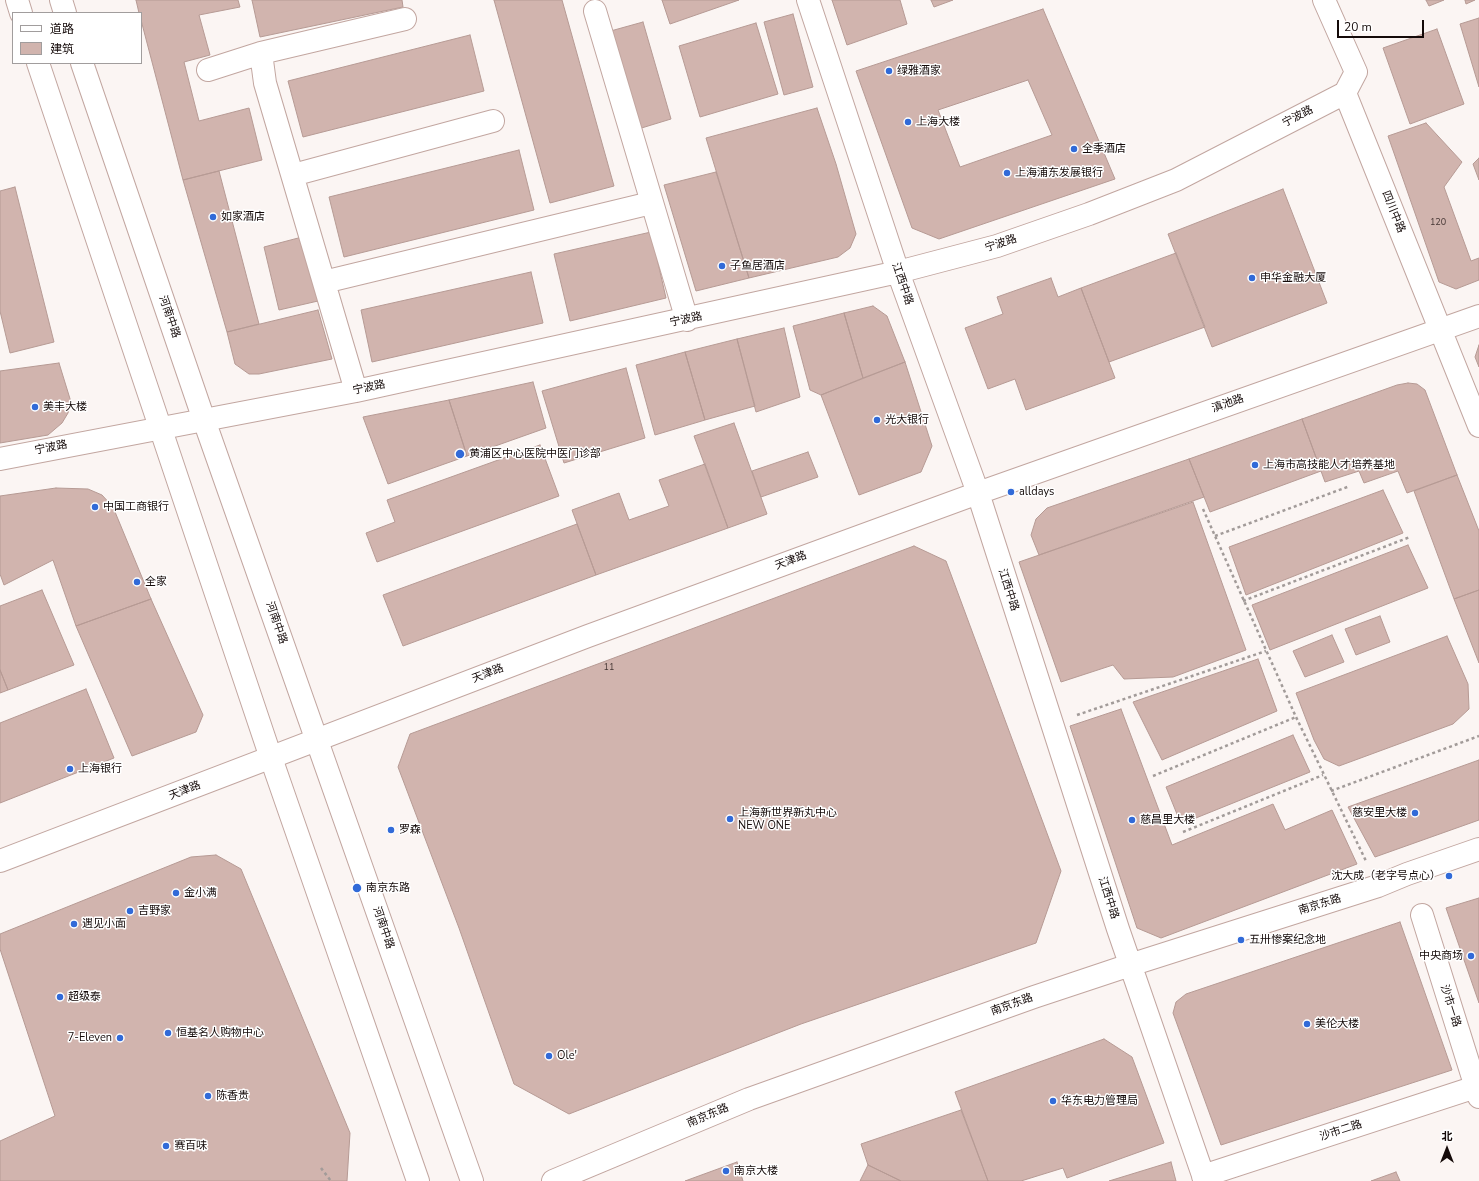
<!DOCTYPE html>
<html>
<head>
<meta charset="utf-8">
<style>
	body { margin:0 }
	#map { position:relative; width:1479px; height:1181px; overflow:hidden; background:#fbf5f3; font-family:"Nunito Sans","Noto Sans SC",sans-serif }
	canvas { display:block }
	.legend { position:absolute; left:12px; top:12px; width:130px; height:52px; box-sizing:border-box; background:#fff; border:1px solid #a19d9d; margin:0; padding:5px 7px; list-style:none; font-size:12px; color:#140a09 }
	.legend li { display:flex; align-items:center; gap:8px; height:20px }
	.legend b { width:20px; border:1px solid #a19d9d }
	.north { position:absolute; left:1427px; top:1129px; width:40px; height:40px; -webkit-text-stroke:3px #fff; paint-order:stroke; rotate:0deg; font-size:11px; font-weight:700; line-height:16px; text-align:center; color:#140a09 }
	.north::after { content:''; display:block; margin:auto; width:14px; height:18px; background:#140a09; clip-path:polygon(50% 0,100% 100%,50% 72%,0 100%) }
	.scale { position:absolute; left:1337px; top:20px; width:87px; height:18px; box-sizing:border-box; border:2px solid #140a09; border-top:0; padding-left:5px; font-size:12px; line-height:14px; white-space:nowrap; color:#140a09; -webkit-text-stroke:3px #fff; paint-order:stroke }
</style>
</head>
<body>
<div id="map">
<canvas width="1479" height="1181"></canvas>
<ul class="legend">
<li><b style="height:5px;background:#fff"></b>道路</li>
<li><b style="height:11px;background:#d1b4ae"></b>建筑</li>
</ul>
<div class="north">北</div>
<div class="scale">20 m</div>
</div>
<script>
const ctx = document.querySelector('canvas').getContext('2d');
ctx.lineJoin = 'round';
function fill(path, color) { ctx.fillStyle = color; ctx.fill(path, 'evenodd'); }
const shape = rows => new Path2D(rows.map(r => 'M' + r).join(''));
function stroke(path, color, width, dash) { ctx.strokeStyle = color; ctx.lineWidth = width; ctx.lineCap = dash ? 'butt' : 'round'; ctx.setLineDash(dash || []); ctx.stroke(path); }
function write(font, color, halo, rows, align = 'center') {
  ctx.font = font + ' "Nunito Sans","Noto Sans SC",sans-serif'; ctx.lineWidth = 3; ctx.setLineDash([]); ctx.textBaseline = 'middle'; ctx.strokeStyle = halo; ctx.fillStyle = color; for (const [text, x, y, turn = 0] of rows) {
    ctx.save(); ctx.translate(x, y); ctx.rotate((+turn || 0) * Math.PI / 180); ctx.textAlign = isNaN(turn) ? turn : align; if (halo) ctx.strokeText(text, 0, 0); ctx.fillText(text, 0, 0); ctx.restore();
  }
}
const building = shape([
	[136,0,238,0,240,7,199,15,210,55,184,62,199,121,249,108,262,160,183,180,141,20,141,13,139,13,136,0],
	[252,0,402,0,403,7,260,37,252,0],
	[494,0,562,0,614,186,550,203,494,0],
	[662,0,739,0,670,24,662,0],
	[832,0,900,0,907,24,847,45,832,0],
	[931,0,953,0,934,7,931,0],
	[1426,0,1444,0,1429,6,1426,0],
	[1465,0,1475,0,1466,4,1465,0],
	[1043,9,1115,179,939,239,912,228,856,71,1043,9],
	[1028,80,1052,135,960,167,938,110,1028,80],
	[793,14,813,87,784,95,764,22,793,14],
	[1479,18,1479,87,1460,24,1479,18],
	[643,22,671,119,635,130,607,32,643,22],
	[756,23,778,94,700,117,679,46,756,23],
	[1437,29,1464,104,1410,124,1383,48,1437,29],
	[470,35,484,91,303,137,288,81,470,35],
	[817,108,836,164,856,234,850,248,838,257,749,278,706,138,817,108],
	[1426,123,1462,162,1444,187,1471,261,1479,258,1479,280,1456,289,1439,282,1388,136,1426,123],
	[519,150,534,210,344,257,329,197,519,150],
	[1479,158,1479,180,1473,164,1479,158],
	[219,171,259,324,227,332,183,180,219,171],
	[716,172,749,278,696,291,664,185,716,172],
	[15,187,54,342,10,353,0,311,0,191,15,187],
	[1283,189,1327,303,1212,347,1168,234,1283,189],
	[651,232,666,298,570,321,554,254,651,232],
	[302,237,318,301,279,310,264,247,302,237],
	[1176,253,1205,327,1109,362,1081,288,1176,253],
	[531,272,543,323,372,362,361,310,531,272],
	[1051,278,1058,297,1081,288,1115,378,1026,410,1015,379,988,389,965,328,1003,314,997,297,1051,278],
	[873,306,887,316,905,362,863,378,844,313,873,306],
	[318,310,332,359,259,374,249,374,235,364,227,332,318,310],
	[844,313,863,378,821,395,810,390,793,326,844,313],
	[784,328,800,397,756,412,737,339,784,328],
	[737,339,755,406,705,420,685,352,737,339],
	[1479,345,1479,367,1475,357,1479,345],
	[685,352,705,420,655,435,636,365,685,352],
	[905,362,932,446,921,472,859,495,821,395,905,362],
	[59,363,71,402,68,413,62,423,48,435,0,443,0,371,59,363],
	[626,368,645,438,564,463,542,391,626,368],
	[533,382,546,428,467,456,449,400,533,382],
	[1408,383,1417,384,1425,390,1457,475,1407,493,1398,471,1364,483,1359,471,1325,482,1302,419,1397,385,1408,383],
	[449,400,467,456,388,484,363,417,449,400],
	[1302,419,1321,471,1210,512,1189,459,1302,419],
	[734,423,767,514,728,528,694,436,734,423],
	[540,445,559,496,377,562,366,533,395,522,387,500,540,445],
	[808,452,818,477,761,497,752,471,808,452],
	[1189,459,1204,497,1039,555,1031,535,1036,519,1047,508,1189,459],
	[705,464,728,528,596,575,572,510,619,493,629,520,669,506,659,480,705,464],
	[1457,475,1479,531,1479,590,1454,599,1414,491,1457,475],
	[56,488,88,489,102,495,113,507,151,599,76,626,53,560,4,585,0,574,0,496,56,488],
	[1383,490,1403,533,1246,595,1229,547,1383,490],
	[1193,502,1246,650,1173,677,1124,679,1113,665,1061,682,1019,562,1193,502],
	[577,524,596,575,403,646,383,595,577,524],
	[1408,545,1428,588,1270,650,1252,605,1408,545],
	[914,546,946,561,1061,871,1036,943,801,1024,569,1114,514,1084,459,928,398,767,410,734,914,546],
	[42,590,74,665,8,690,0,670,0,606,42,590],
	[1479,590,1479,663,1454,599,1479,590],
	[151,599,203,715,196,732,132,756,76,626,151,599],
	[1380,616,1390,642,1356,655,1345,629,1380,616],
	[1332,635,1344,662,1305,677,1293,651,1332,635],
	[1447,636,1468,684,1469,709,1453,724,1339,766,1324,759,1314,740,1296,693,1447,636],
	[1258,659,1277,711,1162,760,1133,702,1258,659],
	[0,670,8,690,0,693,0,670],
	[86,689,114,758,0,803,0,723,86,689],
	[1121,709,1172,845,1273,804,1285,830,1332,810,1357,864,1161,938,1137,928,1070,726,1121,709],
	[1293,735,1310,772,1181,824,1166,787,1293,735],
	[1479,760,1479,820,1375,857,1348,807,1479,760],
	[216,855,241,869,350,1133,347,1181,0,1181,0,1141,55,1116,0,949,0,934,191,857,216,855],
	[1479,898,1479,1003,1446,908,1479,898],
	[1400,922,1452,1070,1221,1145,1173,1013,1176,1002,1186,994,1400,922],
	[1104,1039,1132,1057,1164,1143,1067,1178,1063,1168,1021,1181,988,1181,955,1092,1104,1039],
	[961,1110,988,1181,901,1181,868,1165,861,1144,961,1110],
	[737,1162,743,1181,685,1181,737,1162],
	[1171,1162,1176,1181,1109,1181,1171,1162],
	[868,1165,901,1181,860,1181,868,1165],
	[1396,1172,1400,1181,1371,1181,1396,1172]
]);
const path = shape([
	[1203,509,1296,717,1366,861],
	[1215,536,1350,486],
	[1243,601,1410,537],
	[1077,715,1266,651],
	[1153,776,1296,717],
	[1331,791,1479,736],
	[1183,832,1323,775],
	[321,1168,331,1181]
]);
const minor = shape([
	[808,0,898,272,978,493,1118,929,1205,1181],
	[1324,0,1356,72,1345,93,1479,426],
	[595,11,687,320],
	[261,53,265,83,356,391],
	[208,70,261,53,405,19],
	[293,175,493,121],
	[324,282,651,203],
	[0,459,356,391,898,272,997,246,1089,214,1176,180,1345,93],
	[0,861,588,636,978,493,1479,316],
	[1422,915,1479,1097],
	[1203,1176,1479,1086],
	[553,1181,749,1099,1034,997,1130,965,1378,886,1407,874,1479,849]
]);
const major = shape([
	[17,0,21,13],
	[61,0,65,13],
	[38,63,271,758,418,1181],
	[82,63,204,420,472,1181]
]);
const markers = [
	[889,71,4,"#316ad8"],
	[908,122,4,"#316ad8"],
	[1074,149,4,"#316ad8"],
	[1007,173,4,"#316ad8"],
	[213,217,4,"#316ad8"],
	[722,266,4,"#316ad8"],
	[1252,278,4,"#316ad8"],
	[35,407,4,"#316ad8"],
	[877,420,4,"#316ad8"],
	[460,454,5,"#316ad8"],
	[1255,465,4,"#316ad8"],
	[1011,492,4,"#316ad8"],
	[95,507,4,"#316ad8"],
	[137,582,4,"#316ad8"],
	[70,769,4,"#316ad8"],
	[1415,813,4,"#316ad8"],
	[730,819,4,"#316ad8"],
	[1132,820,4,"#316ad8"],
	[391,830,4,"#316ad8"],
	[1449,876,4,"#316ad8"],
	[357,888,5,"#316ad8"],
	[176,893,4,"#316ad8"],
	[130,911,4,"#316ad8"],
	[74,924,4,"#316ad8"],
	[1241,940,4,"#316ad8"],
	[1471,956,4,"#316ad8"],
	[60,997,4,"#316ad8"],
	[1307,1024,4,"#316ad8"],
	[168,1033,4,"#316ad8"],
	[120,1038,4,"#316ad8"],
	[549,1056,4,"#316ad8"],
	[208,1096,4,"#316ad8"],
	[1053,1101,4,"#316ad8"],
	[166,1146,4,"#316ad8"],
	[726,1171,4,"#316ad8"]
];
const numberNames = [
	["120",1438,223],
	["11",609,668]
];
const poiNames = [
	["绿雅酒家",897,71],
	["上海大楼",916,122],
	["全季酒店",1082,149],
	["上海浦东发展银行",1015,173],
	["如家酒店",221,217],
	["子鱼居酒店",730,266],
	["申华金融大厦",1260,278],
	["美丰大楼",43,407],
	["光大银行",885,420],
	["黄浦区中心医院中医门诊部",469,454],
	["上海市高技能人才培养基地",1263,465],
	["alldays",1019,492],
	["中国工商银行",103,507],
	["全家",145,582],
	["上海银行",78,769],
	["上海新世界新丸中心",738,813],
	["NEW ONE",738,826],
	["慈安里大楼",1407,813,"right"],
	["慈昌里大楼",1140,820],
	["罗森",399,830],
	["沈大成（老字号点心）",1441,876,"right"],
	["南京东路",366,888],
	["金小满",184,893],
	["吉野家",138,911],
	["遇见小面",82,924],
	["五卅惨案纪念地",1249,940],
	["中央商场",1463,956,"right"],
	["超级泰",68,997],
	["美伦大楼",1315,1024],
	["恒基名人购物中心",176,1033],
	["7-Eleven",112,1038,"right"],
	["Ole'",557,1056],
	["陈香贵",216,1096],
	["华东电力管理局",1061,1101],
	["赛百味",174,1146],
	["南京大楼",734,1171]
];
const streetNames = [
	["宁波路",1298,117,-27],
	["四川中路",1393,212,68],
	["宁波路",1001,244,-18],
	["江西中路",902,284,71],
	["河南中路",169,317,71],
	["宁波路",686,320,-12],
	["宁波路",369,388,-12],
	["滇池路",1228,404,-19],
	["宁波路",51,448,-11],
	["天津路",791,561,-20],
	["江西中路",1008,590,72],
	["河南中路",276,623,71],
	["天津路",488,674,-21],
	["天津路",185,791,-21],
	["江西中路",1108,898,72],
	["南京东路",1320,905,-17],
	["河南中路",383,928,71],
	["南京东路",1012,1005,-20],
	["沙市一路",1450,1006,72],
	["南京东路",708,1116,-23],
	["沙市二路",1341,1131,-18]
];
fill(building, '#d1b4ae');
stroke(building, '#b69a94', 1);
stroke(minor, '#c2a6a0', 24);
stroke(major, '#c2a6a0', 24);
stroke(path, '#a29b99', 2.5, [3, 3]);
stroke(minor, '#fff', 22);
stroke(major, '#fff', 22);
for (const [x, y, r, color] of markers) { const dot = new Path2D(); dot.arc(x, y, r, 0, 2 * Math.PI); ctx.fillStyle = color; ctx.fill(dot); stroke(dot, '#fff', 1.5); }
write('9px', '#433432', null, numberNames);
write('11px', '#140a09', '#fff', poiNames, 'left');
write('11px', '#140a09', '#fff', streetNames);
</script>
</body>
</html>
